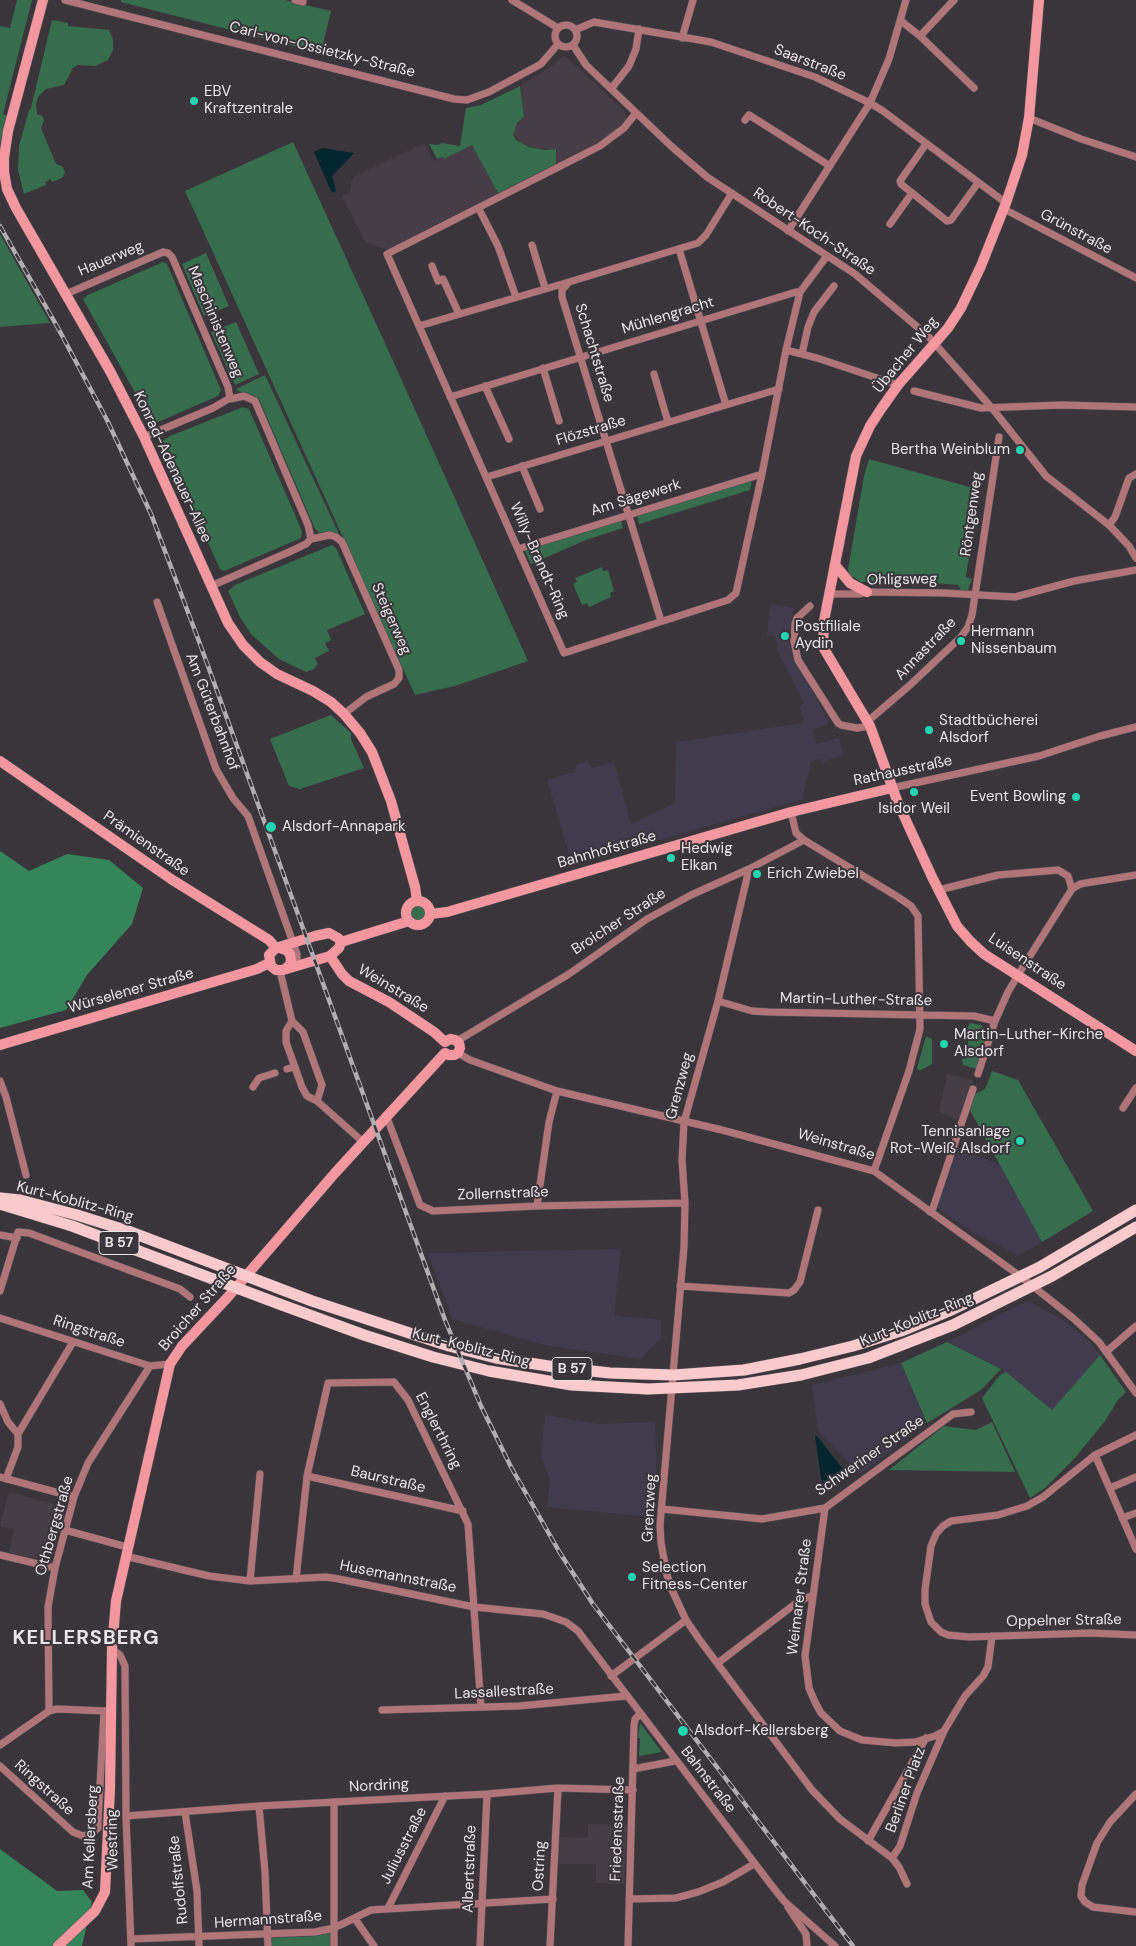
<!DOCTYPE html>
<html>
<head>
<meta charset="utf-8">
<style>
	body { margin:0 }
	canvas { display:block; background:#3a353a }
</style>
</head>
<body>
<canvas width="1136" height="1946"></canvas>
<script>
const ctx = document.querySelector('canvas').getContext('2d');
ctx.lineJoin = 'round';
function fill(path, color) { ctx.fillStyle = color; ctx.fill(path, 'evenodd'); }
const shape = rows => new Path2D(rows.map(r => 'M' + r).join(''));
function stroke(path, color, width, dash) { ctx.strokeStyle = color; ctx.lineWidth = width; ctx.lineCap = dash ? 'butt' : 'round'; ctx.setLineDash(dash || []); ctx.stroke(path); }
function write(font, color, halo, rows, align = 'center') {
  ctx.font = font + ' "DM Sans",sans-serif'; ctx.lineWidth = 4; ctx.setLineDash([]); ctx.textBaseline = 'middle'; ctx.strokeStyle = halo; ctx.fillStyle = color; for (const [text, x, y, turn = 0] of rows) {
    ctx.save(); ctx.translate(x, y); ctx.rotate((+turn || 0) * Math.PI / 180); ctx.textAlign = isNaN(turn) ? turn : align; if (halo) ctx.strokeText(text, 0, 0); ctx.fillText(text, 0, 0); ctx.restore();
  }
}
const commercial = shape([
	[771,604,794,608,791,629,788,629,789,643,829,723,818,728,812,729,816,744,839,738,844,755,822,762,820,759,811,762,803,795,805,799,572,864,547,780,575,772,577,764,587,761,592,768,614,762,631,824,675,803,676,742,803,723,803,718,799,706,804,703,779,654,775,636,767,636],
	[958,1149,1000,1165,1042,1242,1019,1256,972,1232,937,1208],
	[621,1249,614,1315,662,1320,661,1328,662,1337,641,1359,545,1345,452,1319,428,1253],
	[1025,1302,1032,1303,1063,1320,1088,1340,1100,1355,1052,1411,1001,1369,947,1342],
	[901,1363,927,1423,860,1474,818,1431,812,1385],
	[545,1415,598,1424,655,1422,657,1481,654,1517,547,1507,550,1480,541,1457]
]);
const built = shape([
	[564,56,572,62,624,111,627,118,616,131,605,139,556,164,557,149,536,148,521,143,514,134,514,128,524,117,521,85,544,72],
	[424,143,434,161,443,157,444,159,472,144,498,193,387,250,365,242,342,196,350,192,351,183,354,177],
	[947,1074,973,1080,960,1120,939,1112],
	[9,1492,57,1505,50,1532,54,1538,48,1560,46,1561,9,1552,14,1530,0,1526],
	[588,1824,627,1825,624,1884,596,1883,596,1864,558,1864,559,1837,588,1838]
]);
const green = shape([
	[17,0,32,0,3,114,7,116,0,145,0,26,10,28],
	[121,0,285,0,331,11,321,53,121,2],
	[52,20,68,23,68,26,109,30,113,40,113,50,108,60,95,66,78,65,73,68,64,85,46,89,38,97,36,103,37,114,42,116,44,120,41,128,56,164,63,167,65,173,62,178,52,182,51,179,45,182,46,185,24,194,18,170,19,146,29,110,31,108],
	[520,86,524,117,517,123,513,134,516,140,529,147,545,150,556,149,556,164,498,193,472,145,444,159,442,157,437,159,429,144,438,145,442,143,460,146,466,108,481,105],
	[293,142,389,352,528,661,455,686,415,695,185,191],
	[0,234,50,323,0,327],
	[206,253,229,306,204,316,182,264],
	[163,262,167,264,221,390,218,396,158,422,152,423,83,299,88,295],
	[236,322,259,374,235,385,211,332],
	[265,375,339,534,330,532,320,533,315,529,259,399,250,394,238,391,236,389],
	[243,407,249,409,302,531,301,538,224,571,220,569,162,441,170,436],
	[869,459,973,488,971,507,976,508,966,577,972,579,968,590,961,590,958,585,935,583,931,579,879,577,883,583,861,582,850,575,848,570,864,476],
	[752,480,750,490,639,524,637,515],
	[621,520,623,528,586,540,531,564,524,549],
	[332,545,336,548,365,614,327,630,331,640,325,643,329,651,315,658,318,665,315,666,316,668,306,672,279,659,251,634,240,617,228,591,235,585],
	[602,567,603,571,608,570,614,591,610,593,611,597,589,607,587,603,582,605,573,584,577,582,575,578],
	[331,715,351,733,351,739,364,768,300,789,289,786,270,739],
	'409 913a9 9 0 1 1 18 0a9 9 0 1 1-18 0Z',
	[970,1023,981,1025,989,1036,977,1069,963,1065,962,1059,968,1058,968,1039,962,1038],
	[926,1036,932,1039,932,1064,919,1071,917,1068],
	[992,1071,1018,1080,1093,1211,1042,1242,970,1110,974,1095,985,1089],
	[947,1342,1001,1369,981,1390,927,1423,901,1363],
	[1100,1355,1126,1392,1118,1400,1105,1421,1074,1459,1045,1488,1030,1498,982,1398,1000,1375,1006,1372,1052,1410],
	[992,1422,1015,1472,889,1470,944,1426,976,1430],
	[640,1723,662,1752,639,1756,640,1738,638,1738],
	[332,1932,331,1946,271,1946,271,1938,316,1936]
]);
const forest = shape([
	[0,851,29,871,67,854,109,860,143,888,132,924,87,975,66,1010,0,1028],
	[0,1849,57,1891,83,1890,92,1902,82,1946,0,1946]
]);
const water = shape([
	[323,148,354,153,332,176,336,191,332,193,314,152],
	[815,1436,817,1436,849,1477,829,1490,823,1492]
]);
const street = shape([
	[65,0,454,99,467,100,489,92,541,64,558,44],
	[295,0,303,2,303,0],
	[512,0,558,28],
	[901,21,920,36,974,88],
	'555 36a11 11 0 1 1 22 0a11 11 0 1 1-22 0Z',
	[575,30,594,22,711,42,815,77,870,103,883,111,1006,203],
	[920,36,954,0],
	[682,38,693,0],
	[573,45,586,65,671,146,707,177,855,274,928,336,992,408,1046,476,1109,525,1129,546,1136,558],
	[611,89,629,66,636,49,639,29],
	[636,113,624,128,600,146,387,254,564,653,728,600,736,593,762,474,786,350,800,292,827,256],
	[1029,118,1081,139,1136,157],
	[745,120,749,115,830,166],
	[926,144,900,181,901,184,947,221,951,220,978,183],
	[479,209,498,246,516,297],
	[1004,209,1136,278],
	[890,224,912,193],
	[788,231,870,103,889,59,906,0],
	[532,245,545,288],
	[679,249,726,405],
	[432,266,438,281,443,279,459,314],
	[66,294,163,252,168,253,172,257,228,387,230,398,213,408,144,437],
	[419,326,569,282],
	[786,350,817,358,898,385],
	[802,354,808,327,814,312,834,286],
	[543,368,559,421],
	[654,374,668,422],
	[485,386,509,439],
	[914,391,981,408,1062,405,1136,407],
	[450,397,796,292,800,292],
	[230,399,244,396,255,401,308,525,311,539],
	[522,466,540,509],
	[487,477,779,389],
	[1109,525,1115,517,1129,478,1136,474],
	[518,549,762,474],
	[211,586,289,552,306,544,311,539,330,535,336,537,342,542,399,670,399,678,394,684,366,697,344,714],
	[829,594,859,594,867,592,945,593,1015,597,1074,581,1136,570],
	[157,602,216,769,233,798,248,816,297,954,297,964,294,967],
	[810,606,797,618,795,624,794,641,798,660,838,723,841,725,857,728,870,726],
	[661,621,562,297,562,290,569,282,698,243,706,235,732,193],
	[868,721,910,685,961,637,968,627,972,615,999,437],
	[892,788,1039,756,1100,736,1136,727],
	[791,812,796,833,804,840,898,897,911,906,918,916,920,1029,909,1071,874,1171],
	[749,869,718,1001,684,1122,682,1160,685,1203,684,1247,660,1525,661,1543,667,1575,672,1590,686,1620,699,1639,812,1790,840,1819,892,1858,899,1867,907,1884],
	[939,890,998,875,1058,870,1068,876,1072,889],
	[280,971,292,1021,303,1032,322,1085,317,1101,362,1141],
	[718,1001,752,1011,768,1012,974,1016,995,1021],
	[292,1021,286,1031,286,1042,302,1087,307,1096,317,1101],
	[457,1041,569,974,647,919,691,895,749,869,804,840],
	[458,1053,470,1060,557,1091,722,1130,874,1171,1020,1276,1073,1318,1099,1342,1136,1393],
	[287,1069,294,1067],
	[978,1074,995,1021,1008,992,1018,975,1072,889,1080,884,1136,875],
	[0,1081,6,1097,26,1175],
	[253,1087,259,1078,275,1073],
	[1123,1108,1136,1088],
	[386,1115,420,1205,433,1211,537,1206,685,1203],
	[537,1206,549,1122,557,1091],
	[930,1212,933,1208,973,1089],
	[0,1235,17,1238],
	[680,1286,789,1293,794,1290,800,1282,818,1210],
	[0,1291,18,1232,29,1233,180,1289,190,1297],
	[0,1318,150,1366,170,1364],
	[1106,1352,1136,1326],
	[0,1404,8,1422,18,1434],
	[1136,1435,1095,1455,1043,1497,1027,1506,998,1515,951,1521,943,1526,936,1534,931,1546,925,1590,925,1604,931,1622,941,1632,948,1635,969,1637,1090,1633,1136,1635],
	[1095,1455,1136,1549],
	[307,1476,463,1511],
	[0,1477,74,1497],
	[6,1479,18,1447,18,1434,73,1342],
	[1110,1488,1136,1477],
	[825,1508,805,1656,809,1688,815,1702,821,1713,840,1731,862,1740,896,1743,915,1742,935,1736,944,1731],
	[662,1509,762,1519,825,1508,953,1414,971,1412],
	[1122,1518,1136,1513],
	[65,1530,127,1547],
	[0,1555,55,1568],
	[125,1556,209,1576,250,1581,326,1577,339,1579,474,1607,543,1614,566,1622,578,1631,772,1886,784,1901,835,1946],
	[296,1579,307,1476,328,1383,394,1382,408,1400,468,1524,481,1707],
	[250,1581,260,1474],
	[112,1649,120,1655,125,1666,126,1816,131,1946],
	[718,1663,795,1604,808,1597,813,1596],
	[611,1676,686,1620],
	[382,1710,519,1706,626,1696],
	[49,1711,48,1607,55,1568,74,1497,88,1463,150,1366],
	[0,1745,49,1711,57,1709,106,1711],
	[0,1766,73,1832,83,1836,91,1834,98,1828,98,1822,104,1711],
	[633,1769,675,1761],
	[1136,1794,1110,1822,1097,1843,1082,1885,1081,1896,1085,1902,1093,1907,1136,1912],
	[334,1802,334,1946],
	[259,1806,265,1872,268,1946],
	[185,1812,197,1891,199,1946],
	[126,1816,259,1806,487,1794,558,1788,633,1790],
	[868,1841,926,1738],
	[892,1858,900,1846,917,1793,944,1731,965,1696,983,1676,988,1667,992,1636],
	[629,1899,676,1898,698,1892,723,1882,754,1864],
	[788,1907,806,1934,807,1946],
	[388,1908,445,1796],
	[355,1919,374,1946],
	[131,1939,315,1932,334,1928,371,1910,553,1899],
	[480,1946,487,1794],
	[550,1946,558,1788],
	[628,1946,634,1725,635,1719,640,1714]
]);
const secondary = shape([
	[43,0,8,131,4,158,4,172,7,189,16,208,110,371,144,437,228,623,243,645,260,662,277,674,313,691,331,702,344,714,360,733,372,752,391,801,415,887,417,900],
	[1039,0,1029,118,1022,155,1006,203,981,266,961,308,948,328,898,385,881,409,870,426,856,456,824,621,823,647,870,726,898,803,933,879,957,926,970,941,984,954,1136,1051],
	[835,565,850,583,867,592],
	[0,761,171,879,269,940,276,948],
	'406 913a12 12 0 1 1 24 0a12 12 0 1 1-24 0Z',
	[430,914,447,912,791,812,892,788],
	[329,933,338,938,341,942,339,948,330,956,283,970,276,970,271,966,269,955,276,948,315,936,329,933],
	[341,942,409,921],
	[280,948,286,950,290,954,291,960,290,965,285,969],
	[330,956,342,974,349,981,389,1002,434,1032,445,1042],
	[0,1045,257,969,269,963],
	[445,1053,449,1055,454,1055,458,1053,460,1048,459,1043,455,1040,450,1039,445,1042],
	[58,1946,95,1911,105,1892,110,1788,112,1649,116,1601,170,1364,182,1346,227,1298,335,1173,445,1053]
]);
const primary = shape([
	[0,1198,20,1200,77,1215,128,1231,312,1301,449,1346,496,1358,555,1367,610,1373,674,1375,744,1370,800,1359,853,1346,904,1330,949,1311,1040,1267,1136,1210],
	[0,1204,72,1226,282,1305,364,1335,433,1357,489,1371,572,1385,648,1389,738,1385,801,1375,868,1358,953,1325,1052,1276,1136,1227]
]);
const rail = shape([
	[0,226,58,328,107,420,151,514,200,644,445,1320,481,1406,511,1467,560,1553,593,1604,853,1946]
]);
const markers = [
	[194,101,5,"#20d5b0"],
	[1020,450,5,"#20d5b0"],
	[785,636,5,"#20d5b0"],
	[961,641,5,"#20d5b0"],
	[929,730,5,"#20d5b0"],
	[914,792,5,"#20d5b0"],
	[1076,797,5,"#20d5b0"],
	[271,827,6,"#20d5b0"],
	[671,858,5,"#20d5b0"],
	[757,874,5,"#20d5b0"],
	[944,1044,5,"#20d5b0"],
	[1020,1141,5,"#20d5b0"],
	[632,1577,5,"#20d5b0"],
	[683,1731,6,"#20d5b0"]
];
const shields = [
	[119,1243,40],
	[572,1369,40]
];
const shieldNames = [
	["B 57",119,1243],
	["B 57",572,1369]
];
const streetNames = [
	["Carl-von-Ossietzky-Straße",322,50,14],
	["Saarstraße",810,63,21],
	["Robert-Koch-Straße",814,232,34],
	["Grünstraße",1076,232,28],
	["Hauerweg",111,259,-23],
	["Mühlengracht",668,316,-17],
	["Maschinistenweg",215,322,67],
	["Schachtstraße",594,353,73],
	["Übacher Weg",906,355,-51],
	["Flözstraße",591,431,-17],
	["Konrad-Adenauer-Allee",172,467,65],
	["Am Sägewerk",636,498,-17],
	["Röntgenweg",972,514,-82],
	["Willy-Brandt-Ring",539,561,66],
	["Ohligsweg",902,580,-1],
	["Steigerweg",391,619,66],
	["Annastraße",926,649,-46],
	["Am Güterbahnhof",212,712,69],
	["Rathausstraße",903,771,-12],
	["Prämienstraße",146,844,35],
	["Bahnhofstraße",607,850,-16],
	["Broicher Straße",619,922,-33],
	["Luisenstraße",1027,962,34],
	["Weinstraße",393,989,31],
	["Würselener Straße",131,991,-16],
	["Martin-Luther-Straße",856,1000,1],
	["Grenzweg",680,1086,-75],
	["Weinstraße",836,1145,16],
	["Zollernstraße",503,1194,-2],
	["Kurt-Koblitz-Ring",75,1202,15],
	["Broicher Straße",198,1308,-49],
	["Kurt-Koblitz-Ring",917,1320,-22],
	["Ringstraße",89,1332,18],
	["Kurt-Koblitz-Ring",471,1348,14],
	["Englerthring",438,1431,63],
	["Schweriner Straße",870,1456,-35],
	["Baurstraße",388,1480,13],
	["Grenzweg",650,1508,-87],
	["Othbergstraße",55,1526,-74],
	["Husemannstraße",398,1577,11],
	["Weimarer Straße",800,1597,-83],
	["Oppelner Straße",1064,1621,-1],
	["Lassallestraße",504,1692,-3],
	["Bahnstraße",708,1780,52],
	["Nordring",379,1786,-3],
	["Ringstraße",44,1788,42],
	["Berliner Platz",906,1790,-70],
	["Friedensstraße",618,1829,-88],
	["Am Kellersberg",91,1837,-87],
	["Westring",113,1840,-91],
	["Juliusstraße",404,1846,-63],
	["Ostring",540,1866,-87],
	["Albertstraße",470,1869,-88],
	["Rudolfstraße",179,1880,-96],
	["Hermannstraße",268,1920,-4]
];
const poiNames = [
	["EBV",204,92],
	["Kraftzentrale",204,109],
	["Bertha Weinblum",1010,450,"right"],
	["Postfiliale",795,627],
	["Aydin",795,644],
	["Hermann",971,632],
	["Nissenbaum",971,649],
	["Stadtbücherei",939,721],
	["Alsdorf",939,738],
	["Event Bowling",1066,797,"right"],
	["Isidor Weil",914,809,"center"],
	["Alsdorf-Annapark",282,827],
	["Hedwig",681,849],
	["Elkan",681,866],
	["Erich Zwiebel",767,874],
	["Martin-Luther-Kirche",954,1035],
	["Alsdorf",954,1052],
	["Tennisanlage",1010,1132,"right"],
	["Rot-Weiß Alsdorf",1010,1149,"right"],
	["Selection",642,1568],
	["Fitness-Center",642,1585],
	["Alsdorf-Kellersberg",694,1731]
];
const districtNames = [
	["KELLERSBERG",86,1639]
];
fill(commercial, '#403b4d');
fill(built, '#463d47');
fill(green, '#356d4d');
fill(forest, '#34855a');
fill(water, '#02262e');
stroke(street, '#565156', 8);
stroke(secondary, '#565156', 11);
stroke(primary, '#565156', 12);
stroke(street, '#b07579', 7);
stroke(secondary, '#f4979e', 10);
stroke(primary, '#fbcacd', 11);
stroke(rail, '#b1aeb2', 4.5);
stroke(rail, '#3a353a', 2.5, [8]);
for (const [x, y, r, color] of markers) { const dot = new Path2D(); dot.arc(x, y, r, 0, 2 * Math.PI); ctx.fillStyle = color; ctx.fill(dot); stroke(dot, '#3a353a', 2); }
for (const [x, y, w] of shields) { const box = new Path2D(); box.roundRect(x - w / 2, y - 11.5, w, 23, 4); ctx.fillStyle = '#3a353a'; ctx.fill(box); stroke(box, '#e8e5e9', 1); }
write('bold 14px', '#e8e5e9', null, shieldNames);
write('15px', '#e8e5e9', '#3a353a', streetNames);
write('15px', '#e8e5e9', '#3a353a', poiNames, 'left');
ctx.letterSpacing = '1px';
write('bold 20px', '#e8e5e9', '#3a353a', districtNames);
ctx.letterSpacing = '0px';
</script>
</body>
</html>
